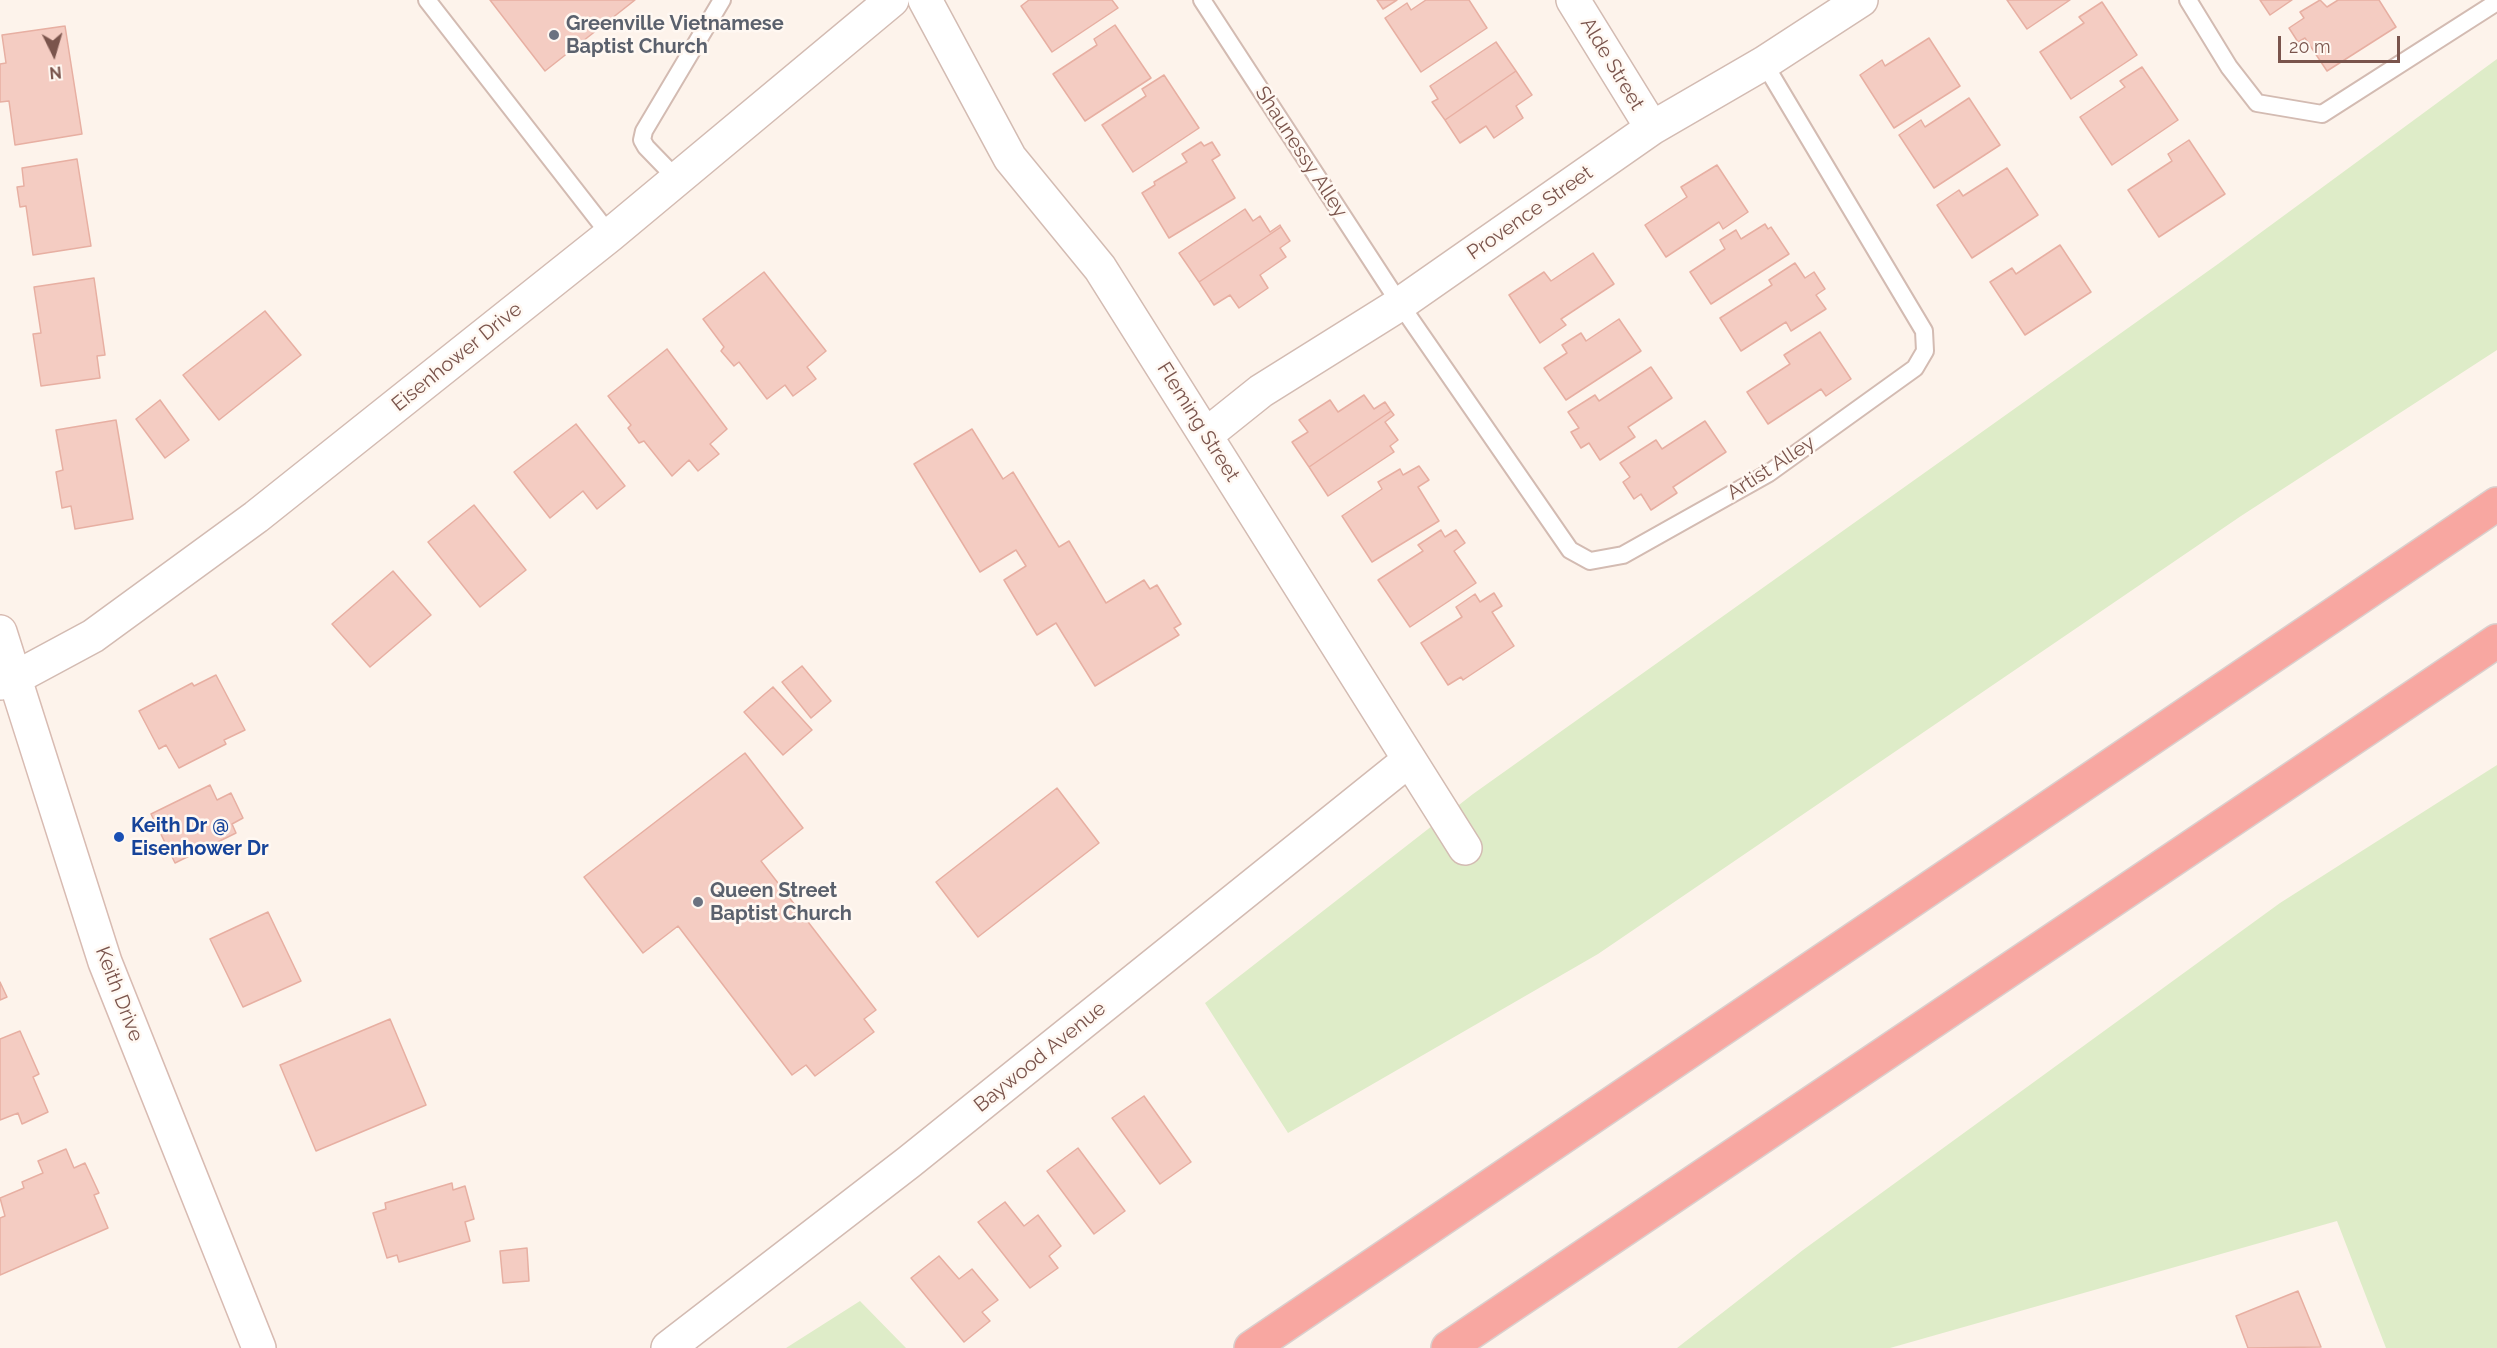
<!DOCTYPE html>
<html>
<head>
<meta charset="utf-8">
<style>
	body { margin:0 }
	#map { position:relative; width:2497px; height:1348px; overflow:hidden; background:#fdf3eb; font-family:Raleway,sans-serif }
	canvas { display:block }
	.north { position:absolute; left:24px; top:24px; width:60px; height:60px; -webkit-text-stroke:4px #fff8f2; paint-order:stroke; rotate:175deg; font-size:16px; font-weight:700; line-height:24px; text-align:center; color:#7a544c }
	.north::after { content:''; display:block; margin:auto; width:21px; height:27px; background:#7a544c; clip-path:polygon(50% 0,100% 100%,50% 72%,0 100%) }
	.scale { position:absolute; left:2278px; top:36px; width:122px; height:27px; box-sizing:border-box; border:3px solid #7a544c; border-top:0; padding-left:8px; font-size:18px; line-height:21px; white-space:nowrap; color:#7a544c; -webkit-text-stroke:4px #fff8f2; paint-order:stroke }
</style>
</head>
<body>
<div id="map">
<canvas width="2497" height="1348"></canvas>
<div class="north">N</div>
<div class="scale">20 m</div>
</div>
<script>
const ctx = document.querySelector('canvas').getContext('2d');
ctx.lineJoin = 'round';
function fill(path, color) { ctx.fillStyle = color; ctx.fill(path, 'evenodd'); }
const shape = rows => new Path2D(rows.map(r => 'M' + r).join(''));
function stroke(path, color, width, dash) { ctx.strokeStyle = color; ctx.lineWidth = width; ctx.lineCap = dash ? 'butt' : 'round'; ctx.setLineDash(dash || []); ctx.stroke(path); }
function write(font, color, halo, rows, align = 'center') {
  ctx.font = font + ' Raleway,sans-serif'; ctx.lineWidth = 5; ctx.setLineDash([]); ctx.textBaseline = 'middle'; ctx.strokeStyle = halo; ctx.fillStyle = color; for (const [text, x, y, turn = 0] of rows) {
    ctx.save(); ctx.translate(x, y); ctx.rotate((+turn || 0) * Math.PI / 180); ctx.textAlign = isNaN(turn) ? turn : align; if (halo) ctx.strokeText(text, 0, 0); ctx.fillText(text, 0, 0); ctx.restore();
  }
}
const green = shape([
	[2497,59,2497,350,2241,516,1598,954,1288,1133,1205,1003,1473,794,2218,264],
	[2497,765,2497,1348,2386,1348,2337,1221,1890,1348,1677,1348,1803,1250,2280,903],
	[860,1301,906,1348,786,1348]
]);
const building = shape([
	[490,0,635,0,545,71,490,0],
	[1029,0,1112,0,1118,8,1052,52,1021,6,1029,0],
	[1377,0,1397,0,1383,9,1377,0],
	[1426,0,1469,0,1487,28,1421,72,1385,18,1407,3,1411,10,1426,0],
	[2007,0,2070,0,2027,29,2007,0],
	[2260,0,2292,0,2270,15,2260,0],
	[2320,0,2327,7,2338,0,2379,0,2396,27,2327,71,2305,38,2298,42,2289,28,2304,18,2300,12,2320,0],
	[2102,2,2137,55,2071,99,2040,52,2084,23,2079,17,2102,2],
	[1115,25,1151,78,1085,121,1053,74,1097,45,1094,39,1115,25],
	[65,26,82,134,15,145,9,101,0,102,0,64,6,63,2,35,65,26],
	[1929,38,1960,86,1894,128,1860,75,1882,60,1885,66,1929,38],
	[1496,42,1516,71,1445,120,1432,102,1438,99,1430,86,1496,42],
	[2142,67,2178,120,2112,165,2080,117,2125,87,2120,81,2142,67],
	[1516,71,1532,95,1516,106,1523,118,1494,138,1486,126,1460,143,1445,120,1516,71],
	[1164,75,1199,128,1133,172,1102,125,1146,96,1142,89,1164,75],
	[1969,98,2000,145,1934,188,1899,135,1921,120,1925,127,1969,98],
	[2189,140,2225,194,2159,237,2128,190,2172,161,2168,154,2189,140],
	[1201,142,1204,146,1212,142,1220,155,1212,160,1235,198,1169,238,1142,193,1155,185,1154,182,1187,162,1182,154,1201,142],
	[77,159,91,246,33,255,26,206,20,207,17,187,24,186,22,168,77,159],
	[1717,165,1748,212,1723,229,1719,222,1666,257,1645,225,1687,197,1681,187,1717,165],
	[2007,168,2038,215,1972,258,1937,205,1959,190,1963,196,2007,168],
	[1245,209,1253,221,1260,216,1270,232,1280,225,1281,227,1199,282,1179,253,1245,209],
	[1765,224,1768,229,1771,227,1789,254,1711,304,1690,272,1725,249,1720,240,1736,230,1741,239,1765,224],
	[1281,227,1290,241,1280,248,1286,257,1260,275,1268,288,1239,308,1230,295,1214,305,1199,282,1281,227],
	[2060,245,2091,292,2025,335,1990,282,2012,268,2016,274,2060,245],
	[1593,253,1614,284,1561,319,1566,325,1540,343,1509,295,1544,272,1551,281,1593,253],
	[1795,263,1805,278,1814,272,1825,289,1816,295,1826,309,1791,331,1786,322,1741,351,1720,318,1772,285,1769,280,1795,263],
	[764,272,826,351,807,367,816,379,793,396,785,385,767,399,739,362,734,366,721,351,724,347,703,319,764,272],
	[94,278,105,355,97,356,100,378,41,386,33,334,41,333,34,287,94,278],
	[265,311,301,355,219,420,183,375,265,311],
	[1619,319,1641,351,1566,400,1544,368,1567,353,1562,345,1581,333,1586,341,1619,319],
	[1820,332,1851,379,1826,396,1821,389,1768,424,1747,392,1790,364,1784,355,1820,332],
	[667,349,727,429,710,444,719,454,698,471,689,460,672,476,644,441,639,443,628,428,631,425,608,396,667,349],
	[1651,367,1672,398,1628,427,1635,437,1600,460,1589,443,1581,448,1571,432,1579,428,1568,412,1595,395,1599,401,1651,367],
	[1364,395,1374,409,1385,402,1391,411,1309,467,1292,442,1308,432,1299,420,1330,400,1338,412,1364,395],
	[160,400,189,440,165,458,136,419,160,400],
	[1391,411,1394,415,1385,422,1398,440,1390,446,1394,452,1328,496,1309,467,1391,411],
	[116,420,133,519,75,529,71,506,62,508,56,472,63,470,56,430,116,420],
	[1705,421,1726,452,1673,487,1677,493,1651,510,1641,494,1634,499,1623,482,1630,477,1620,463,1656,440,1662,449,1705,421],
	[576,424,625,486,597,509,583,491,550,518,514,472,576,424],
	[972,429,1003,479,1013,472,1059,547,1069,541,1106,603,1144,580,1150,589,1157,585,1181,624,1174,628,1179,635,1095,686,1056,623,1037,635,1004,580,1026,566,1016,550,980,572,914,464,972,429],
	[1419,466,1429,480,1418,487,1439,521,1372,562,1342,516,1382,489,1378,482,1400,469,1403,475,1419,466],
	[474,505,526,570,480,607,428,542,474,505],
	[1441,530,1445,537,1456,530,1465,543,1454,551,1476,583,1410,627,1378,580,1423,551,1418,545,1441,530],
	[393,571,431,615,370,667,332,624,393,571],
	[1494,593,1502,606,1492,612,1514,646,1463,680,1461,677,1448,685,1421,643,1462,617,1456,607,1475,594,1480,602,1494,593],
	[802,666,831,701,811,718,782,682,802,666],
	[216,675,245,730,224,740,226,744,179,768,166,745,159,749,139,711,192,683,194,686,216,675],
	[773,687,812,730,783,755,744,712,773,687],
	[745,753,803,828,761,861,876,1010,864,1019,874,1032,815,1076,806,1065,792,1075,678,926,643,953,584,877,745,753],
	[210,785,217,800,231,793,243,818,232,824,236,833,175,863,151,814,210,785],
	[1057,788,1099,843,978,937,936,882,1057,788],
	[268,912,301,981,243,1007,210,939,268,912],
	[0,982,7,997,0,1000,0,982],
	[390,1019,426,1105,316,1151,280,1065,390,1019],
	[20,1031,39,1074,33,1077,48,1112,22,1124,18,1113,0,1120,0,1039,20,1031],
	[1144,1096,1191,1162,1160,1184,1112,1118,1144,1096],
	[1078,1148,1125,1211,1094,1234,1047,1171,1078,1148],
	[66,1149,74,1168,85,1163,99,1193,94,1195,108,1228,0,1275,0,1218,5,1216,0,1198,24,1188,22,1182,43,1173,38,1161,66,1149],
	[452,1183,453,1190,465,1186,474,1219,465,1222,470,1241,399,1262,397,1255,387,1258,373,1213,386,1209,385,1203,452,1183],
	[1005,1202,1024,1226,1038,1215,1061,1246,1049,1256,1058,1268,1030,1288,978,1222,1005,1202],
	[527,1248,529,1281,503,1283,500,1251,527,1248],
	[939,1256,959,1279,972,1269,998,1300,982,1312,990,1321,964,1342,911,1278,939,1256],
	[2298,1291,2321,1347,2248,1348,2236,1316,2298,1291]
]);
const lane = shape([
	[427,0,610,235],
	[1202,0,1400,304,1570,550,1590,561,1623,555,1769,473,1915,368,1925,351,1924,331,1764,63],
	[2188,0,2229,67,2257,103,2322,114,2497,2],
	[677,179,646,147,642,140,644,131,722,0]
]);
const street = shape([
	[925,0,1010,158,1100,268,1465,848],
	[1573,0,1652,128],
	[1206,435,1261,391,1400,304,1652,128,1764,63,1861,0],
	[0,683,15,678,93,636,256,517,610,235,892,0],
	[668,1348,909,1162,1409,760]
]);
const secondary = shape([
	[0,632,105,962,259,1348]
]);
const highway = shape([
	[1251,1348,2497,504],
	[1448,1348,2497,641]
]);
const markers = [
	[554,35,6,"#6b7280"],
	[119,837,6,"#1a4fb4"],
	[698,902,6,"#6b7280"]
];
const worshipNames = [
	["Greenville Vietnamese",566,24],
	["Baptist Church",566,47],
	["Queen Street",710,891],
	["Baptist Church",710,914]
];
const streetNames = [
	["Alde Street",1612,64,59],
	["Shaunessy Alley",1301,152,57],
	["Provence Street",1530,213,-35],
	["Eisenhower Drive",457,357,-39],
	["Fleming Street",1198,422,58],
	["Artist Alley",1771,468,-33],
	["Keith Drive",119,994,69],
	["Baywood Avenue",1040,1057,-39]
];
const transitNames = [
	["Keith Dr @",131,826],
	["Eisenhower Dr",131,849]
];
fill(green, '#deecc8');
fill(building, '#f4ccc2');
stroke(building, '#e7afa2', 1.5);
stroke(lane, '#d3bbb2', 20);
stroke(street, '#d3bbb2', 36);
stroke(secondary, '#d8bbb2', 36);
stroke(highway, '#dacfcd', 36);
stroke(lane, '#fff', 16);
stroke(street, '#fff', 33);
stroke(secondary, '#fff', 33);
stroke(highway, '#f8a7a1', 33);
for (const [x, y, r, color] of markers) { const dot = new Path2D(); dot.arc(x, y, r, 0, 2 * Math.PI); ctx.fillStyle = color; ctx.fill(dot); stroke(dot, '#fff8f2', 2); }
write('bold 20px', '#5b616d', '#fff8f2', worshipNames, 'left');
write('20px', '#7a544c', '#fff8f2', streetNames);
write('bold 20px', '#164399', '#fff8f2', transitNames, 'left');
</script>
</body>
</html>
